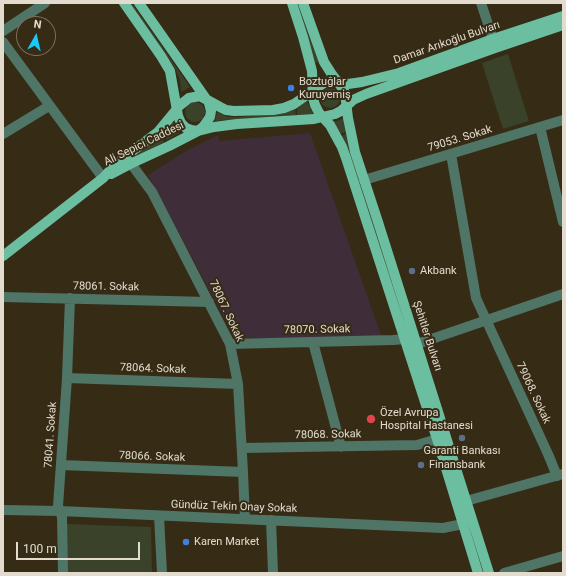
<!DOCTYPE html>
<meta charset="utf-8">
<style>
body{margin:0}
#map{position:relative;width:566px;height:576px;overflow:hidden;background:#362b15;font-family:Roboto,sans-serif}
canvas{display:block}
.frame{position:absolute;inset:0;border:4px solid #e2dbce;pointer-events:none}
.north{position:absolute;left:16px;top:16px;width:40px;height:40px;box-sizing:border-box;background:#362b15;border:1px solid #7b715f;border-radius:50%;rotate:8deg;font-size:11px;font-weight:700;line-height:16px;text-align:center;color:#e2dbce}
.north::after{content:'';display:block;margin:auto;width:14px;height:18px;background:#16cafb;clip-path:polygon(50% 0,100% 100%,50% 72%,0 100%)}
.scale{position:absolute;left:16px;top:542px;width:124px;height:18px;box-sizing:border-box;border:2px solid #e2dbce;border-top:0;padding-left:5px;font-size:12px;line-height:14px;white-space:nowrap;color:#e2dbce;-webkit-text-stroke:3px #362b15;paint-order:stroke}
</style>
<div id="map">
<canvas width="566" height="576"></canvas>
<div class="frame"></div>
<div class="north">N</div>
<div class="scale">100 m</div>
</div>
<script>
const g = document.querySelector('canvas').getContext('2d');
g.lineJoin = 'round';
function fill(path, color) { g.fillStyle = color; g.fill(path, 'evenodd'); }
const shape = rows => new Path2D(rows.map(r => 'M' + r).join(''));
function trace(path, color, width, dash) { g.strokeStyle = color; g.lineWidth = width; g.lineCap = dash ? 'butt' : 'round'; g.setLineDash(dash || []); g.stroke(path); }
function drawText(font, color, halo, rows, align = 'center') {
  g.font = font + ' Roboto,sans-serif'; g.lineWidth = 4; g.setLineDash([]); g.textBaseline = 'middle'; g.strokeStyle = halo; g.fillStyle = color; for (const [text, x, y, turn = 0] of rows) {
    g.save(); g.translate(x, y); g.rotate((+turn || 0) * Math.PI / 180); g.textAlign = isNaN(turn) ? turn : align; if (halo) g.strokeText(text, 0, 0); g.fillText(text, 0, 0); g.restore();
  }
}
fill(shape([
 [310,133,382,338,235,338,148,175,186,151,218,135,219,141]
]), '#3f2e39');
fill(shape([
 [132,3,152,32,190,87,181,92,180,80,176,70,130,4],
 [297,3,299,3,319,62,315,63],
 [508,54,529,121,503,129,482,63],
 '320 98a10 10 0 1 1 20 0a10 10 0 1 1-20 0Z',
 [307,101,313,114,297,115,297,108],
 '185 112a10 10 0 1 1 20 0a10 10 0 1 1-20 0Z',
 [295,109,296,115,215,121,217,112,228,117,239,117,283,113],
 [343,118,346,132,340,134,333,122,340,120],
 [173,121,179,133,167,140,162,134],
 [346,134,406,322,404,323,341,136],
 [159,136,164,142,139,156,139,153],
 [67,524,151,527,152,573,67,573]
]), '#3a422a');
trace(shape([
 [481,3,493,39],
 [3,31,45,3],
 [3,42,103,178],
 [540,127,563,222],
 [3,134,49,106],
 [451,154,476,298,548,454,557,476],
 [126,157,152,192,230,344,238,384,243,472,245,519],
 [364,180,563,120],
 [3,297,209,302],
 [313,342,341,447],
 [230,344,393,340,405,339],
 [417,344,563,294],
 [67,378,238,384],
 [242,448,417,445,437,439],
 [61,465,243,472],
 [466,501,563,474],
 [3,510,60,511,443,528,463,524],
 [159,516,162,573],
 [271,520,273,573],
 [63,573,62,517,58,506,67,378,70,298],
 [504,573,563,556]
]), '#4f7567', 10);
trace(shape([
 [124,3,161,56,170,71,178,116,181,123,186,128,191,130,198,131,203,127,210,117,211,111,209,103,139,3],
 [292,3,303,37,312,71,313,98,315,105,319,113,330,125,342,147,346,158,437,439,478,573],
 [303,3,324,62,331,73,343,89,345,93,348,118,355,152,378,222,489,573],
 [111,174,130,164,169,146,198,131,214,127,237,124,314,119,335,114,341,111,353,100,366,94,495,48,563,25],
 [3,256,103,178,118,162,158,132,177,109,179,106,189,98,200,96,220,107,226,110,234,111,273,110,284,108,294,104,324,83,330,81,348,84,362,82,399,73,493,39,563,16]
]), '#6cbea0', 10);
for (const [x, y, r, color] of [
 [291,88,4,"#3f7fe0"],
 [412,271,4,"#5c6f8a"],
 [371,419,5,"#e0444e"],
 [462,438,4,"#5c6f8a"],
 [421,465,4,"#5c6f8a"],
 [186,542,4,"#3f7fe0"]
]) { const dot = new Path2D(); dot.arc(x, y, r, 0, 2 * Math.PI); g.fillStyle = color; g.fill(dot); trace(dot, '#362b15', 1.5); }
drawText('11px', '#e2dbce', '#362b15', [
 ["Damar Arıkoğlu Bulvarı",447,43,-19],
 ["79053. Sokak",460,139,-17],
 ["Ali Sepici Caddesi",144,144,-26],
 ["78061. Sokak",106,287,1],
 ["78067. Sokak",226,311,65],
 ["78070. Sokak",317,330,-1],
 ["Şehitler Bulvarı",427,336,72],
 ["78064. Sokak",153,369,2],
 ["79068. Sokak",533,393,65],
 ["78041. Sokak",51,435,-86],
 ["78068. Sokak",328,435,-1],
 ["78066. Sokak",152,457,2],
 ["Gündüz Tekin Onay Sokak",234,507,2]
]);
drawText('11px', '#e2dbce', '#362b15', [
 ["Boztuğlar",299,82],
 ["Kuruyemiş",299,95],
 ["Akbank",420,271],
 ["Özel Avrupa",380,413],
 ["Hospital Hastanesi",380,426],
 ["Garanti Bankası",462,451,"center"],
 ["Finansbank",429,465],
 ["Karen Market",194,542]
], 'left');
</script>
